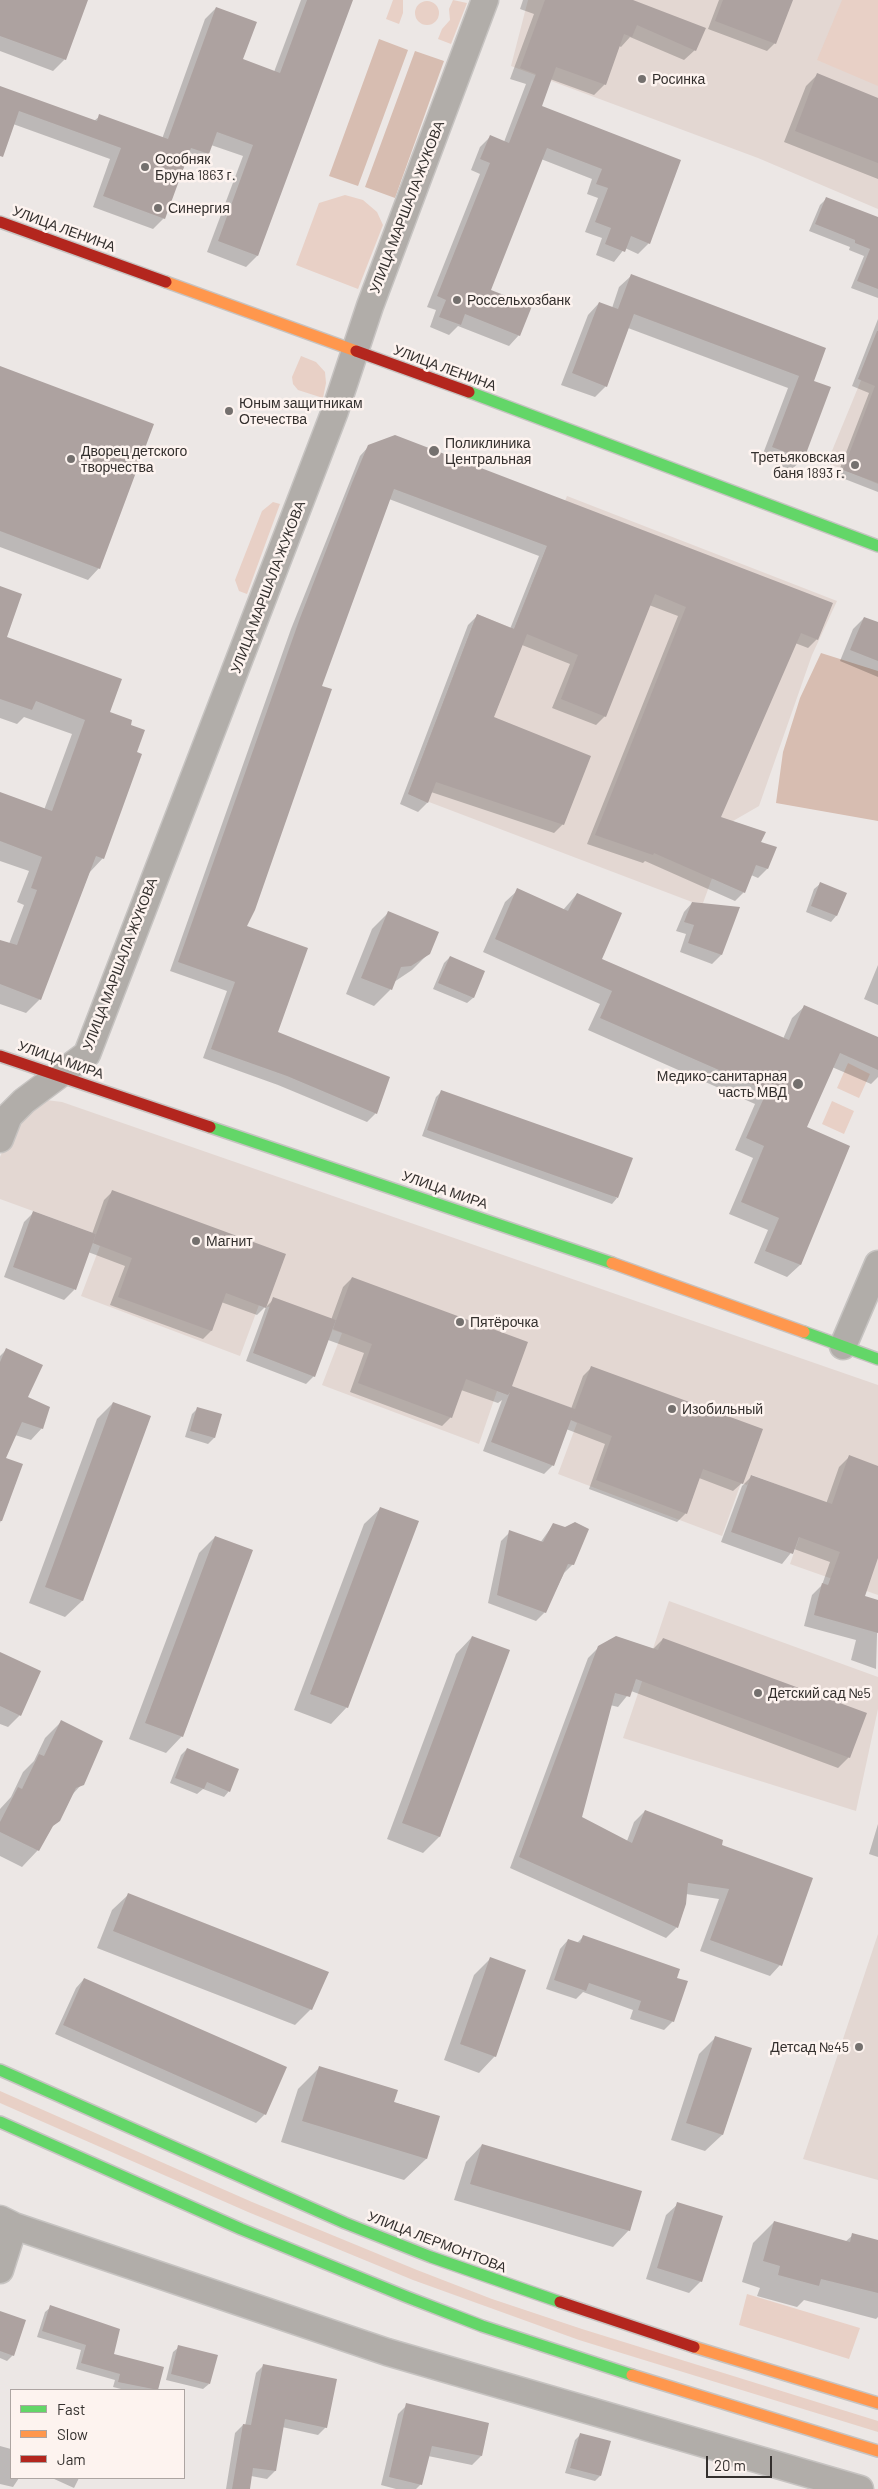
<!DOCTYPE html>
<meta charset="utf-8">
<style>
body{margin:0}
#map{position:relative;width:878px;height:2489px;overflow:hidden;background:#ece7e5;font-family:Barlow,sans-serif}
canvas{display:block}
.legend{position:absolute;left:10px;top:2389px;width:175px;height:90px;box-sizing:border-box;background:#fdf3ef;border:1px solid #ada5a2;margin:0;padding:6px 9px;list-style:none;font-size:15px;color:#34302e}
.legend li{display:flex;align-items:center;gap:10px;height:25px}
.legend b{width:25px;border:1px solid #ada5a2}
.scale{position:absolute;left:706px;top:2456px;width:66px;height:22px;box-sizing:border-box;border:2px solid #34302e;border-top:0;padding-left:6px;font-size:15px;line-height:18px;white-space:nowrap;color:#34302e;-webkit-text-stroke:4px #fdf3ef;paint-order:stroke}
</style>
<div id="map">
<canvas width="878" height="2489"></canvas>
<ul class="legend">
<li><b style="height:6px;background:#63d668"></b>Fast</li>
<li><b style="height:6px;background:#ff974d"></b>Slow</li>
<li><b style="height:6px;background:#b3261e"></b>Jam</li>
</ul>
<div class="scale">20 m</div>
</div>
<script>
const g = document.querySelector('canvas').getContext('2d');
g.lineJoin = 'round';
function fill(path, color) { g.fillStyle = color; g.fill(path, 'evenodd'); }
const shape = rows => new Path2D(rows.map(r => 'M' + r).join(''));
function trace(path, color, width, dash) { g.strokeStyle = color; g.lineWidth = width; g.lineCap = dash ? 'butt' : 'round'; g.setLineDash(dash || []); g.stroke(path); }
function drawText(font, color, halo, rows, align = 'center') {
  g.font = font + ' Barlow,sans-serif'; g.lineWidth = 5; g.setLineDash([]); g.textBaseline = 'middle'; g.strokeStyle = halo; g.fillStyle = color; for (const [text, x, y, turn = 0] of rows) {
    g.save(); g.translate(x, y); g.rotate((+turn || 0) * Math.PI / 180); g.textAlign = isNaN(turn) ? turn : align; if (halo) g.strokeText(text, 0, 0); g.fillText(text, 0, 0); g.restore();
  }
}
fill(shape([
 [528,0,878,0,878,209,758,158,511,66],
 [878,339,878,484,827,463],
 [567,496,837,601,812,655,759,806,733,821,703,903,692,902,408,794,477,614,514,629],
 [46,1100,62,1102,878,1385,878,1595,790,1564,813,1498,752,1475,747,1485,741,1483,722,1536,558,1474,577,1423,571,1420,574,1409,512,1386,508,1395,497,1391,479,1444,322,1385,342,1333,333,1330,336,1320,259,1305,240,1356,81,1296,100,1246,93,1243,96,1234,0,1199,0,1157,13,1125],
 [669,1601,878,1677,878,1709,856,1811,623,1738],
 [878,1934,878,2180,803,2159]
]), '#e3d7d2');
fill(shape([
 [393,0,403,0,403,13,399,24,386,19],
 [453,0,467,3,451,44,438,39,442,29,450,20,449,9],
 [842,0,878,0,878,86,817,60],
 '415 13a12 12 0 1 1 24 0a12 12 0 1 1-24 0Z',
 [345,195,363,200,377,212,383,225,358,289,296,265,319,203],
 [301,356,316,362,325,372,326,383,323,398,298,390,293,384,292,377],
 [273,502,280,504,247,594,239,591,235,580,262,511],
 [848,1063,870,1074,859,1098,837,1088],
 [832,1101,854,1111,844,1134,822,1124],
 [0,2091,252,2202,417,2270,492,2299,582,2329,878,2421,878,2432,579,2340,413,2280,248,2212,0,2103],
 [747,2294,860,2328,849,2359,739,2325]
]), '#e8d0c6');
fill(shape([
 [379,39,408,50,358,186,329,176],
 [415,51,444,61,395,198,365,187],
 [821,653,878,671,878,821,776,803,783,752,800,698]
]), '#d7bdb1');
fill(shape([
 [0,0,77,0,65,59,53,71,0,51],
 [301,0,352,0,257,256,246,267,207,252,243,156,211,145,208,154,197,165,185,160,164,218,153,229,93,207,110,159,13,124,0,153,0,88,94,121,100,116,162,139,205,19,216,8,242,60,274,72],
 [523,0,630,0,695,50,684,60,630,37,621,47,619,46,605,84,594,95,550,79,540,107,680,161,649,243,638,254,625,248,614,262,596,255,602,238,585,232,598,198,587,194,592,179,541,159,489,290,519,335,509,346,458,326,449,335,430,327,436,310,427,307,480,174,471,170,480,147,490,137,504,142,526,84,510,79,534,14,520,9],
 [719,0,791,0,775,43,767,51,708,29],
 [817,75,878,99,878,179,784,142,806,86],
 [827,198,878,218,878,298,851,288,864,256,849,250,850,247,809,231,820,205],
 [631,276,812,381,829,388,803,459,791,470,761,459,788,388,628,328,606,386,595,397,561,385,588,315,599,303,612,308,619,287],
 [878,319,878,492,837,476,869,393,852,386],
 [0,368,99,568,88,580,0,547],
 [369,446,817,639,808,648,795,643,719,818,760,843,767,869,758,878,751,875,744,892,735,901,645,861,643,863,587,844,678,616,649,605,605,716,596,725,552,708,570,664,522,645,493,718,563,824,554,833,431,792,427,803,418,812,400,804,468,625,477,616,510,629,539,556,389,499,320,686,245,927,277,1032,376,1113,367,1122,278,1085,203,1058,227,991,170,971,291,629,360,456],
 [0,587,5,638,108,713,103,858,89,873,40,999,26,1013,0,1004,0,942,9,944,24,905,17,902,29,871,0,861,0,794,44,810,72,734,24,717,17,724,0,718],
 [864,618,878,624,878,677,840,661,853,629],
 [820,884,845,894,836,916,831,922,806,912,814,889],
 [518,890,563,910,577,894,600,959,783,1039,792,1018,805,1006,878,1038,878,1077,871,1084,832,1067,805,1128,849,1147,800,1265,787,1277,754,1263,768,1230,729,1214,753,1158,735,1150,755,1104,588,1030,600,1004,483,952,505,902],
 [692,903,739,908,721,955,712,964,680,952,686,934,676,931,684,912],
 [388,913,429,953,412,970,394,982,390,990,374,1006,346,994,372,929],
 [450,957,484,972,473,998,467,1003,433,989,444,963],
 [878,965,878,1005,864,999],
 [442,1091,617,1198,612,1204,422,1136,436,1097],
 [113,1191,265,1307,257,1315,221,1302,211,1331,203,1339,110,1305,125,1266,88,1252,74,1290,64,1300,4,1277,24,1222,34,1212,92,1234,104,1200],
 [352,1278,510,1387,571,1409,583,1376,591,1368,742,1483,733,1491,699,1478,686,1513,677,1522,589,1489,605,1444,566,1429,553,1465,544,1474,483,1451,502,1400,498,1403,461,1390,451,1417,442,1426,350,1392,364,1353,328,1340,314,1376,306,1384,246,1361,266,1307,274,1299,331,1320,343,1287],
 [6,1350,26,1398,42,1428,31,1440,15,1435,5,1459,22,1465,0,1523,0,1356],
 [113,1403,149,1416,82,1601,65,1617,29,1603,97,1419],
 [198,1408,221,1415,214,1438,208,1444,185,1437,192,1414],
 [849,1457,878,1467,878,1554,863,1597,878,1601,876,1669,851,1660,856,1640,804,1626,812,1595,822,1585,830,1562,794,1549,782,1564,721,1542,742,1486,752,1476,826,1504,839,1467],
 [381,1508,347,1707,331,1724,294,1710,364,1524],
 [553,1525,573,1564,564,1573,545,1612,536,1621,488,1603,501,1541,510,1532,540,1543],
 [215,1537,182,1736,166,1753,129,1739,199,1553],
 [472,1637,439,1837,423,1853,387,1839,456,1654],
 [663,1639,849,1757,838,1768,631,1691,618,1707,610,1705,580,1818,627,1841,634,1822,645,1811,720,1845,780,1965,770,1976,700,1951,719,1899,686,1894,677,1927,666,1938,510,1868,588,1658,599,1647,652,1650],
 [0,1653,20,1715,8,1727,0,1724],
 [61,1722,82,1784,71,1796,38,1850,22,1867,0,1856,0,1809,11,1797,23,1772,34,1761,45,1738],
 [187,1749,229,1791,224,1797,203,1789,197,1794,170,1783,181,1755],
 [878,1824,878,1857,869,1854],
 [129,1894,311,2009,295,2025,97,1948,112,1910],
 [583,1937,676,1978,673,2021,664,2030,630,2019,633,2010,583,1992,576,1999,546,1989,560,1949,568,1940,577,1943],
 [490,1959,495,2056,479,2073,444,2060,474,1975],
 [84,1979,265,2114,256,2123,55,2034,76,1988],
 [715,2038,750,2049,722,2135,705,2151,671,2140,699,2054],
 [319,2068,393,2102,438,2116,426,2159,404,2180,281,2142,298,2089],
 [482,2145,629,2230,613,2247,454,2200,466,2162],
 [678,2204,701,2281,689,2293,646,2279,666,2215],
 [774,2222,845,2242,853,2235,878,2242,878,2317,876,2319,804,2300,797,2307,757,2296,760,2288,742,2282,753,2243],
 [51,2307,112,2355,162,2368,156,2390,125,2390,113,2387,115,2380,76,2369,81,2350,37,2337,45,2312],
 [0,2314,13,2355,7,2361,0,2358],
 [179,2347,209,2384,203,2389,166,2380,173,2352],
 [264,2365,326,2427,318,2435,282,2427,275,2471,267,2479,251,2476,249,2489,226,2489,235,2433,243,2425,245,2426,256,2373],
 [407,2405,488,2424,481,2456,472,2465,428,2456,421,2484,416,2489,396,2489,381,2485,398,2414],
 [581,2434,600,2476,595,2481,565,2473,575,2440],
 [0,2446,11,2449,11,2478,19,2478,13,2487,0,2484],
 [52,2478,79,2478,74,2488]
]), '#0003');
fill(shape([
 [0,0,88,0,66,60,0,36],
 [307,0,353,0,258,256,218,241,253,145,217,132,209,154,191,148,165,219,103,196,121,148,19,111,3,157,0,156,0,86,97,121,99,114,168,139,216,7,257,22,243,59,280,73],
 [545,0,633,0,706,28,696,51,637,25,632,37,624,34,606,85,556,67,542,106,681,160,650,244,631,236,625,252,605,244,611,228,595,222,608,188,596,184,602,169,547,148,491,290,532,306,520,336,465,314,461,325,439,317,446,300,437,296,490,163,480,159,490,135,509,143,536,74,520,68],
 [723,0,793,0,776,44,715,21],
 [817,73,878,98,878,163,795,131],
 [826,197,878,217,878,289,857,281,870,249,855,243,855,240,815,224],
 [631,274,826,348,814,381,831,387,804,459,772,447,799,376,634,314,607,387,572,373,599,302,618,309],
 [877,331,878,331,878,483,843,470,875,386,858,379],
 [0,366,154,424,100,569,0,531],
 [395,435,833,603,818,640,801,633,721,817,766,832,761,842,777,847,768,869,756,865,745,893,654,853,653,855,595,835,686,607,655,594,606,717,561,699,578,655,527,634,494,717,591,756,564,825,436,782,428,803,408,794,477,614,514,629,547,546,394,489,322,686,332,689,255,910,247,926,308,948,278,1032,390,1077,377,1114,287,1076,211,1049,235,982,178,962,300,618,352,483,368,445],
 [0,586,22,594,7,637,122,679,110,712,132,720,131,725,145,730,137,752,142,754,104,859,96,856,41,1000,0,984,0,940,17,945,37,890,31,888,42,857,0,841,0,792,52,811,85,720,36,701,32,710,0,699],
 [864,617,878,622,878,661,850,650],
 [820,882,847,893,837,916,811,906],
 [517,888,568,911,577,893,622,913,602,959,789,1040,804,1005,878,1037,878,1070,840,1053,807,1127,850,1146,801,1265,765,1251,779,1218,741,1202,764,1146,746,1138,767,1091,600,1018,612,991,495,939],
 [692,902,740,907,722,955,688,943,694,925,684,922],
 [388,911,439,932,430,954,411,966,401,967,392,990,361,978],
 [450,956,485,971,474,998,438,983],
 [441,1090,633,1158,618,1198,427,1130],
 [112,1190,286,1254,266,1308,226,1293,212,1331,118,1297,132,1258,93,1243],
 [33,1211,96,1234,76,1290,13,1267],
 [352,1277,528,1342,512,1386,575,1409,554,1466,491,1442,510,1392,508,1395,466,1379,452,1418,358,1383,372,1344,333,1329],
 [273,1297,336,1320,315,1377,253,1353],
 [6,1348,43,1365,28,1397,50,1407,43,1429,22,1422,6,1458,23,1464,2,1521,0,1521,0,1362],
 [591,1366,763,1429,743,1484,703,1469,687,1514,596,1480,612,1436,571,1420],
 [113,1402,151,1416,83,1601,45,1587],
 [197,1407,222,1414,215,1438,190,1431],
 [849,1455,878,1466,878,1558,865,1596,878,1600,878,1633,814,1615,822,1583,828,1585,840,1552,799,1537,793,1554,731,1532,751,1475,832,1504],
 [380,1507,419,1521,348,1708,310,1694],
 [575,1522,589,1529,574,1565,568,1564,546,1613,497,1595,509,1530,543,1542,553,1523,565,1527],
 [215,1536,253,1550,183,1737,145,1723],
 [472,1636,510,1650,440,1837,402,1823],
 [616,1636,658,1650,663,1638,867,1713,850,1758,636,1679,630,1697,615,1693,582,1817,632,1843,645,1810,723,1840,722,1845,813,1878,782,1966,710,1940,729,1889,688,1883,686,1904,678,1928,519,1857,598,1646],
 [0,1652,41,1671,21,1716,0,1706],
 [61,1720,103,1741,84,1785,76,1788,60,1821,53,1826,39,1851,0,1832,0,1822,18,1787,22,1789,39,1754,44,1756],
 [187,1748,239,1769,230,1792,207,1782,204,1789,175,1778],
 [128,1893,329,1972,312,2010,113,1931],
 [583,1935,680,1969,677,1978,688,1981,674,2022,638,2010,641,2001,589,1983,586,1991,554,1980,568,1939,580,1943],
 [490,1957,526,1970,496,2057,460,2044],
 [84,1978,287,2067,266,2115,63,2025],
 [715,2036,752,2048,723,2135,686,2123],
 [319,2066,398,2090,394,2102,440,2116,427,2159,302,2121],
 [482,2144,642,2191,630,2231,470,2184],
 [677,2202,723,2216,702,2282,657,2268],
 [774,2221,850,2242,852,2233,878,2240,878,2293,821,2279,819,2286,778,2275,780,2266,763,2261],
 [50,2305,120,2329,114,2354,164,2367,158,2390,118,2382,120,2374,81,2363,86,2345,42,2331],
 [0,2311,26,2320,14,2356,0,2351],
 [178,2345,218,2355,210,2384,171,2374],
 [263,2364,337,2379,327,2428,285,2419,276,2471,253,2468,250,2489,232,2489,243,2424,251,2425],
 [406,2403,489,2423,482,2456,432,2446,422,2485,389,2477],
 [580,2433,611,2441,601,2476,570,2468]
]), '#ada2a0');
const street = shape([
 [0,1139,9,1116,24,1101,87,1054,302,497,335,411,370,306,485,0],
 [843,1346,878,1264],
 [0,2219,14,2226,387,2352,860,2489],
 [0,2270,14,2226]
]);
const fast = shape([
 [469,392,878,546],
 [210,1127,612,1263],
 [804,1332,878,1359],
 [0,2070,345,2223,431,2257,560,2302],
 [0,2122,241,2229,407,2297,482,2326,632,2375]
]);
const slow = shape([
 [166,282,356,351],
 [612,1263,804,1332],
 [694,2347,878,2403],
 [632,2375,878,2451]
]);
const jam = shape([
 [0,222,166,282],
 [356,351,469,392],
 [0,1056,210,1127],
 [560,2302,694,2347]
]);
trace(street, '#c6c3c1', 29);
trace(fast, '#c6c3c1', 14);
trace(slow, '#c6c3c1', 14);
trace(jam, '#c6c3c1', 14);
trace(street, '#b1ada9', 26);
trace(fast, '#63d668', 11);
trace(slow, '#ff974d', 11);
trace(jam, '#b3261e', 11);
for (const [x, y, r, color] of [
 [642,79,5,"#74706e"],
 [145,167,5,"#74706e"],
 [158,208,5,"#74706e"],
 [457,300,5,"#74706e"],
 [229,411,5,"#74706e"],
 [434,451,6,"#74706e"],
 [71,459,5,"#74706e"],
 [855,465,5,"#74706e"],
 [798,1084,6,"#74706e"],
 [196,1241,5,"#74706e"],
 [460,1322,5,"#74706e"],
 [672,1409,5,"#74706e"],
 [758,1693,5,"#74706e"],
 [859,2047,5,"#74706e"]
]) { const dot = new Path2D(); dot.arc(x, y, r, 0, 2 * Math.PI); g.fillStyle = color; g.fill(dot); trace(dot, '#fdf3ef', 2); }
drawText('14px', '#34302e', '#fdf3ef', [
 ["Росинка",652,79],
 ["Особняк",155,159],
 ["Бруна 1863 г.",155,175],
 ["Синергия",168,208],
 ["Россельхозбанк",467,300],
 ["Юным защитникам",239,403],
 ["Отечества",239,419],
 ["Поликлиника",445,443],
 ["Центральная",445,459],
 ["Дворец детского",81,451],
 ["творчества",81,467],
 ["Третьяковская",845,457,"right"],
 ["баня 1893 г.",845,473,"right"],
 ["Медико-санитарная",787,1076,"right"],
 ["часть МВД",787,1092,"right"],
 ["Магнит",206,1241],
 ["Пятёрочка",470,1322],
 ["Изобильный",682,1409],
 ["Детский сад №5",768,1693],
 ["Детсад №45",849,2047,"right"]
], 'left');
drawText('14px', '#34302e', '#fdf3ef', [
 ["УЛИЦА МАРШАЛА ЖУКОВА",407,207,-69],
 ["УЛИЦА ЛЕНИНА",64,229,20],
 ["УЛИЦА ЛЕНИНА",445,368,20],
 ["УЛИЦА МАРШАЛА ЖУКОВА",268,587,-69],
 ["УЛИЦА МАРШАЛА ЖУКОВА",120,964,-69],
 ["УЛИЦА МИРА",61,1060,19],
 ["УЛИЦА МИРА",445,1190,19],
 ["УЛИЦА ЛЕРМОНТОВА",437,2242,21]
]);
</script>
